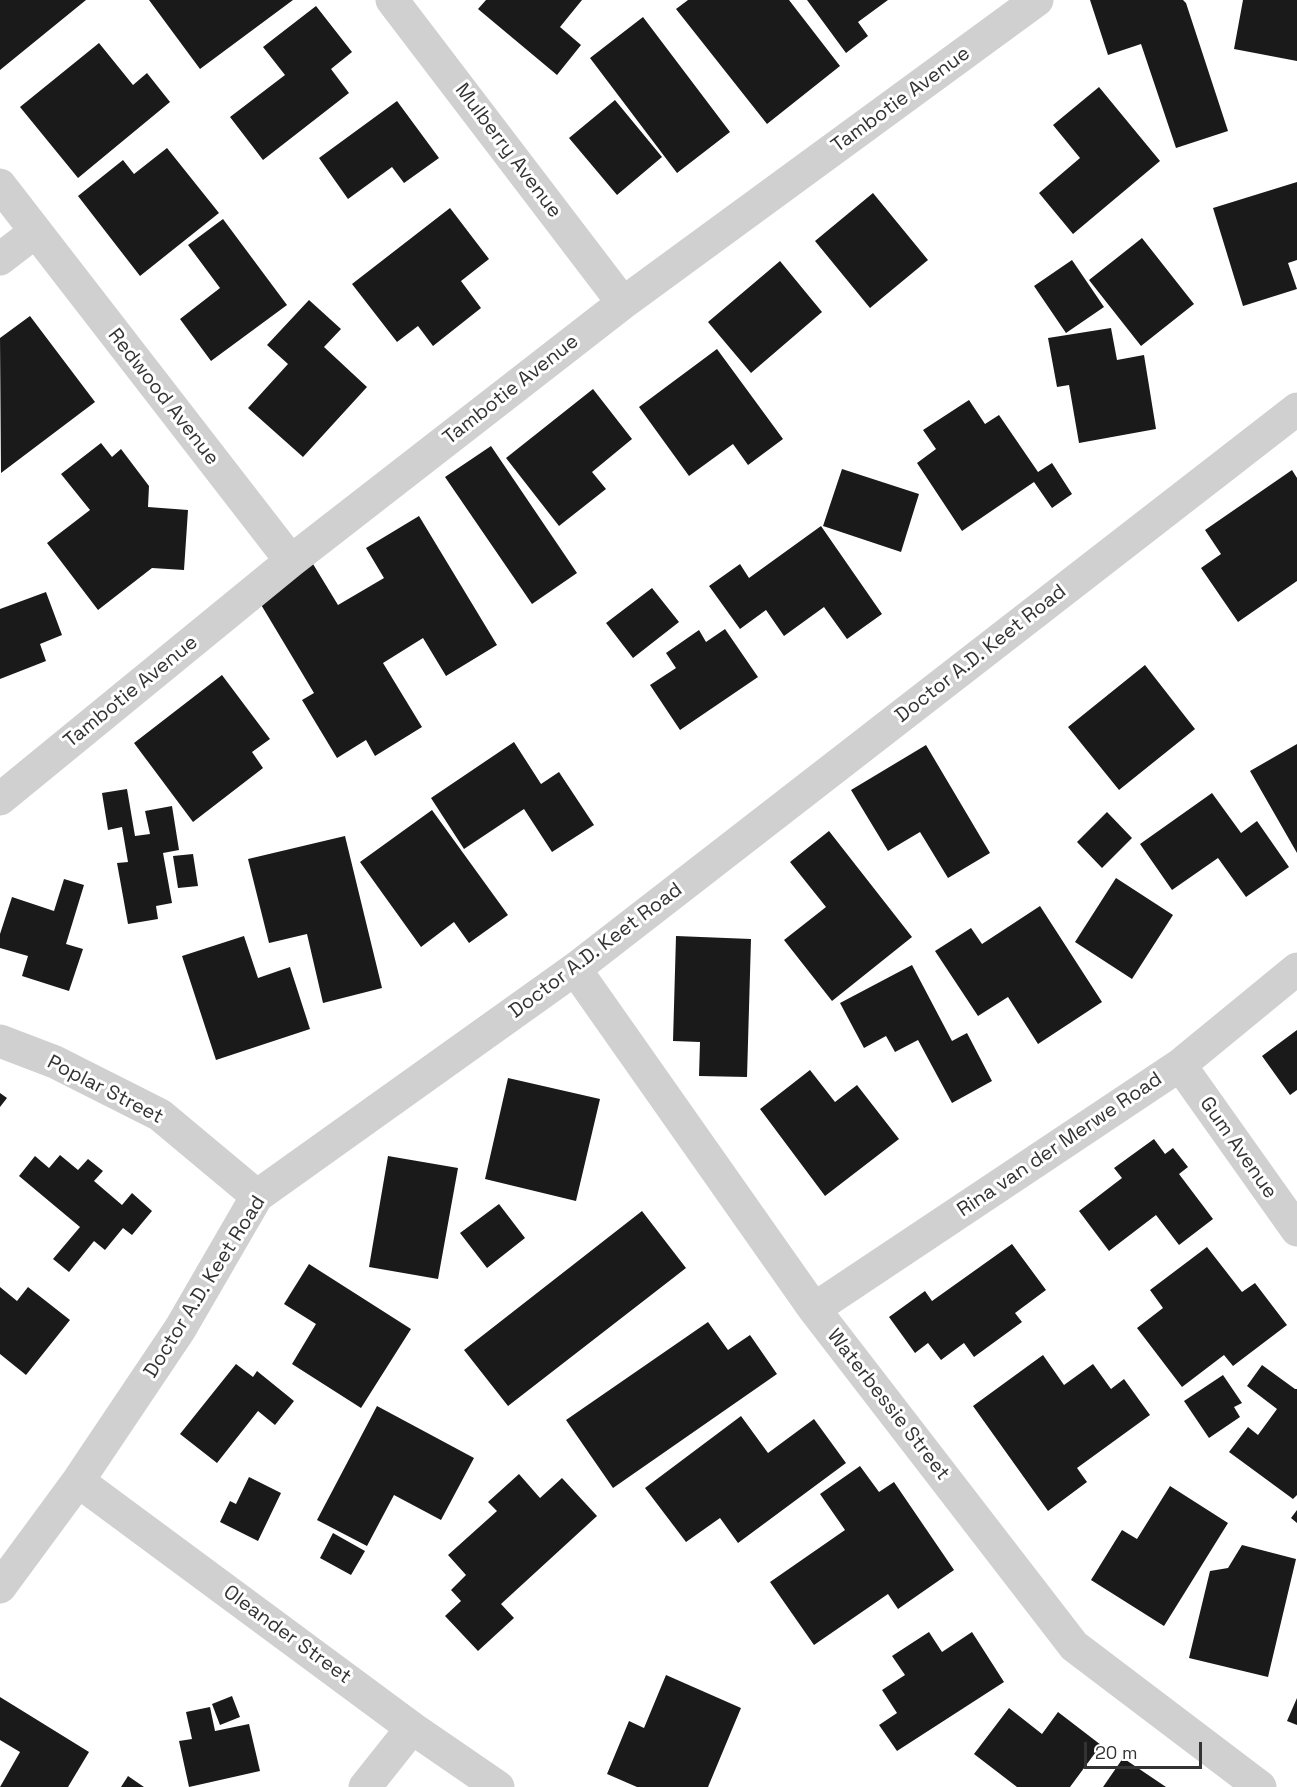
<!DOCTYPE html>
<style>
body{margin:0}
#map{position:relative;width:1297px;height:1787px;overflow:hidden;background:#fff;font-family:"Space Grotesk",sans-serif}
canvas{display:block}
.scale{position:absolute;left:1084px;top:1742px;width:118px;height:27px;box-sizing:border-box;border:3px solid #333;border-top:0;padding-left:8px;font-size:18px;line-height:21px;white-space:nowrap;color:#333;-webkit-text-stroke:4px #fff;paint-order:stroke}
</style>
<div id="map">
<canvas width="1297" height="1787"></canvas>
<div class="scale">20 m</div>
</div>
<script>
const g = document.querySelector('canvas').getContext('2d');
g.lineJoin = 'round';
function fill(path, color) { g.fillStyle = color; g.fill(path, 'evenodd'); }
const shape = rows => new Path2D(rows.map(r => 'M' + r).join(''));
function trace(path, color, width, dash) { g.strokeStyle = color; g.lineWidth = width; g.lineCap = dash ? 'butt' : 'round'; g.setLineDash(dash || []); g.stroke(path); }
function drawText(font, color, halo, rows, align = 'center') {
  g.font = font + ' "Space Grotesk",sans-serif'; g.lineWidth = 6; g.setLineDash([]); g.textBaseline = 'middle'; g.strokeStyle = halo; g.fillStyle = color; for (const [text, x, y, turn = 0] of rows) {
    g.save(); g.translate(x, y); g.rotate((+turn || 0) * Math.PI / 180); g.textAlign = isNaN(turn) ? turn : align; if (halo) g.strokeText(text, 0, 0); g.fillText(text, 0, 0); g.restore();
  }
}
fill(shape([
 [0,0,86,0,0,70],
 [149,0,293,0,200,69],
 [486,0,582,0,560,27,581,45,557,75,478,9],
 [688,0,789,0,840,66,767,124,676,9],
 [807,0,888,0,858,22,868,36,846,53],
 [1090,0,1183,0,1186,3,1228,131,1176,148,1141,44,1108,55],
 [1243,0,1297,0,1297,61,1234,49],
 [316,6,352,52,331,69,349,93,263,160,230,117,285,75,263,47],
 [643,17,730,132,677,173,590,58],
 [99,43,133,85,147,73,170,102,78,178,20,107],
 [1099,87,1160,161,1073,234,1039,193,1080,158,1053,125],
 [615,100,662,157,617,195,569,138],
 [397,101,439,158,404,183,392,167,348,199,319,158],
 [167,148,219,213,140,276,78,196,123,160,134,174],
 [1297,182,1297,260,1288,263,1297,289,1243,306,1213,208],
 [873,193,928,260,870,308,815,241],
 [450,208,489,259,461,281,481,308,433,346,418,326,397,342,352,284],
 [223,219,287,305,211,361,180,319,220,288,188,245],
 [1142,238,1194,304,1141,346,1089,280],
 [1072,260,1104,307,1066,333,1034,286],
 [780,261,822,312,751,373,708,322],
 [309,300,341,329,324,347,367,387,303,457,248,408,288,364,267,345],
 [30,316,95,402,1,473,0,338],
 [1111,328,1117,360,1144,355,1156,429,1079,443,1069,385,1057,387,1048,338],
 [717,349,783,439,748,465,733,444,689,476,639,407],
 [593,389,632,439,592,472,606,489,559,526,506,458],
 [969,400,985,424,999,415,1038,472,1052,463,1072,494,1052,508,1034,482,962,531,917,463,936,449,923,430],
 [101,443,112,457,121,449,149,486,148,507,188,510,184,570,152,568,98,610,47,543,90,510,61,474],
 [491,446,577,573,532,604,445,477],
 [842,469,919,494,901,552,823,526],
 [1292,470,1297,478,1297,581,1238,622,1201,568,1221,554,1205,530],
 [419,516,497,645,446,676,423,638,383,663,422,727,375,756,366,740,337,758,302,700,314,693,257,598,313,564,338,605,384,578,366,548],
 [821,526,882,614,847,639,824,607,784,636,766,610,740,629,709,586,740,564,749,578],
 [652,588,679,622,633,658,606,623],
 [46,592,62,635,40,644,46,661,0,679,0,609],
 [725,629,758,677,680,730,650,685,676,668,666,653,699,630,706,642],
 [1145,665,1195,729,1119,790,1068,727],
 [222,675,270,739,252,752,263,768,193,822,134,743],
 [514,742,541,784,559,772,594,825,552,852,524,809,464,849,431,798],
 [1297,744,1297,853,1250,771],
 [926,745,990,853,948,878,920,832,888,851,851,790],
 [127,789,135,836,150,834,145,811,172,806,179,850,163,853,172,903,156,906,158,919,128,924,117,863,128,862,122,827,108,830,102,793],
 [1212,793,1241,833,1257,821,1289,867,1246,897,1218,858,1172,890,1140,844],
 [432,810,508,915,469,943,454,922,421,947,360,862],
 [1107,812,1132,838,1102,868,1077,842],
 [829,831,912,937,832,1001,784,940,826,907,790,862],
 [345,836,382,988,323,1003,307,934,269,943,248,859],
 [193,854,198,886,178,888,173,856],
 [1116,878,1173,915,1132,979,1075,942],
 [64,879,84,885,66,944,83,949,69,991,22,976,28,956,0,948,0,934,12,897,54,911],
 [1040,906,1102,1002,1038,1044,1008,997,978,1016,935,951,971,928,982,944],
 [244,936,258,978,290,967,310,1029,216,1060,182,956],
 [676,936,751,939,747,1077,699,1076,700,1042,673,1041],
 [912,965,952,1041,967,1033,992,1081,952,1103,918,1040,895,1052,886,1036,864,1048,840,1003],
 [1297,1030,1297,1090,1290,1095,1262,1056],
 [810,1070,835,1102,857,1085,899,1139,825,1196,760,1109],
 [508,1078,600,1099,576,1201,485,1179],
 [0,1093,7,1098,0,1107],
 [1154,1139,1165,1154,1173,1148,1188,1167,1179,1174,1213,1219,1179,1245,1156,1215,1109,1251,1079,1211,1122,1178,1114,1168],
 [60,1155,78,1170,88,1159,103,1171,94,1181,122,1205,132,1193,152,1211,132,1235,123,1228,105,1250,94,1241,69,1272,53,1259,80,1227,19,1176,35,1156,49,1168],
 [388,1156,458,1168,438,1279,369,1267],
 [499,1204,525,1238,487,1268,460,1233],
 [642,1211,686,1268,508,1406,464,1350],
 [1012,1244,1046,1290,1015,1313,1022,1322,974,1357,964,1343,941,1360,928,1343,915,1353,889,1317,925,1291,932,1301],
 [1207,1247,1242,1292,1255,1283,1287,1325,1233,1366,1224,1355,1182,1387,1137,1328,1163,1308,1150,1290],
 [309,1264,411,1329,361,1408,292,1364,316,1324,284,1304],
 [0,1287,17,1301,28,1287,70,1320,26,1375,0,1354],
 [708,1322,728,1350,750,1335,777,1374,613,1488,566,1420],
 [1043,1355,1064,1385,1093,1364,1111,1389,1124,1379,1150,1415,1077,1468,1087,1482,1048,1511,973,1406],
 [236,1364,253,1377,257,1371,294,1401,275,1425,258,1411,217,1463,180,1434],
 [1262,1365,1295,1389,1297,1389,1297,1495,1293,1499,1229,1452,1248,1427,1258,1435,1277,1409,1247,1386],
 [1223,1375,1242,1403,1234,1407,1240,1417,1209,1438,1184,1401],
 [377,1406,474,1458,441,1520,394,1495,367,1546,317,1520],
 [741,1416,768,1453,814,1419,846,1463,738,1543,720,1518,686,1542,645,1488],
 [860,1466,879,1492,894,1482,954,1570,898,1609,888,1594,814,1645,770,1582,845,1530,820,1494],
 [519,1474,540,1498,562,1478,597,1516,501,1604,514,1618,478,1651,445,1616,461,1601,451,1590,466,1575,448,1555,497,1511,488,1502],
 [249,1477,281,1493,258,1541,220,1522,230,1501,236,1504],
 [1170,1486,1228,1523,1164,1626,1091,1580,1122,1530,1137,1539],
 [1297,1510,1297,1523,1291,1518],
 [333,1533,365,1551,351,1575,320,1558],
 [1242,1545,1296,1559,1268,1677,1189,1658,1210,1571,1228,1568],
 [929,1632,942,1652,972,1632,1004,1682,897,1751,879,1725,897,1713,882,1690,905,1675,892,1656],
 [666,1675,741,1708,708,1787,637,1787,607,1774,629,1721,644,1728],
 [232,1696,240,1717,220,1725,212,1704],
 [0,1697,89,1752,68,1787,0,1787,20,1752,0,1740],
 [1297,1698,1297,1725,1287,1721],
 [210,1707,215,1731,249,1724,260,1771,189,1787,179,1741,192,1739,186,1712],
 [1009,1708,1042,1734,1058,1712,1101,1745,1070,1787,1017,1787,974,1754],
 [1123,1758,1166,1787,1103,1787],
 [128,1776,144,1787,121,1787]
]), '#1a1a1a');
trace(shape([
 [392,0,623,303],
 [0,185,291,561],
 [0,259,35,232],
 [0,799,291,561,623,303,1037,0],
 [575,969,814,1309,1074,1646,1260,1787],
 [0,1041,55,1062,160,1115,257,1196],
 [1180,1065,1297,1230],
 [814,1309,1180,1065,1297,969],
 [78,1481,412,1728,498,1787],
 [0,1587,78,1481,180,1329,257,1196,575,969,1297,409],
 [365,1787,412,1728]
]), '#d0d0d0', 33);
drawText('20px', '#333', '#fff', [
 ["Tambotie Avenue",901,100,-36],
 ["Mulberry Avenue",508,151,53],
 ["Tambotie Avenue",511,390,-38],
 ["Redwood Avenue",163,397,52],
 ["Doctor A.D. Keet Road",981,654,-38],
 ["Tambotie Avenue",131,692,-39],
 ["Doctor A.D. Keet Road",596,951,-37],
 ["Poplar Street",105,1090,27],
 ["Rina van der Merwe Road",1060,1145,-34],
 ["Gum Avenue",1238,1148,55],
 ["Doctor A.D. Keet Road",205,1287,-58],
 ["Waterbessie Street",888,1405,52],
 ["Oleander Street",287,1635,36]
]);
</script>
